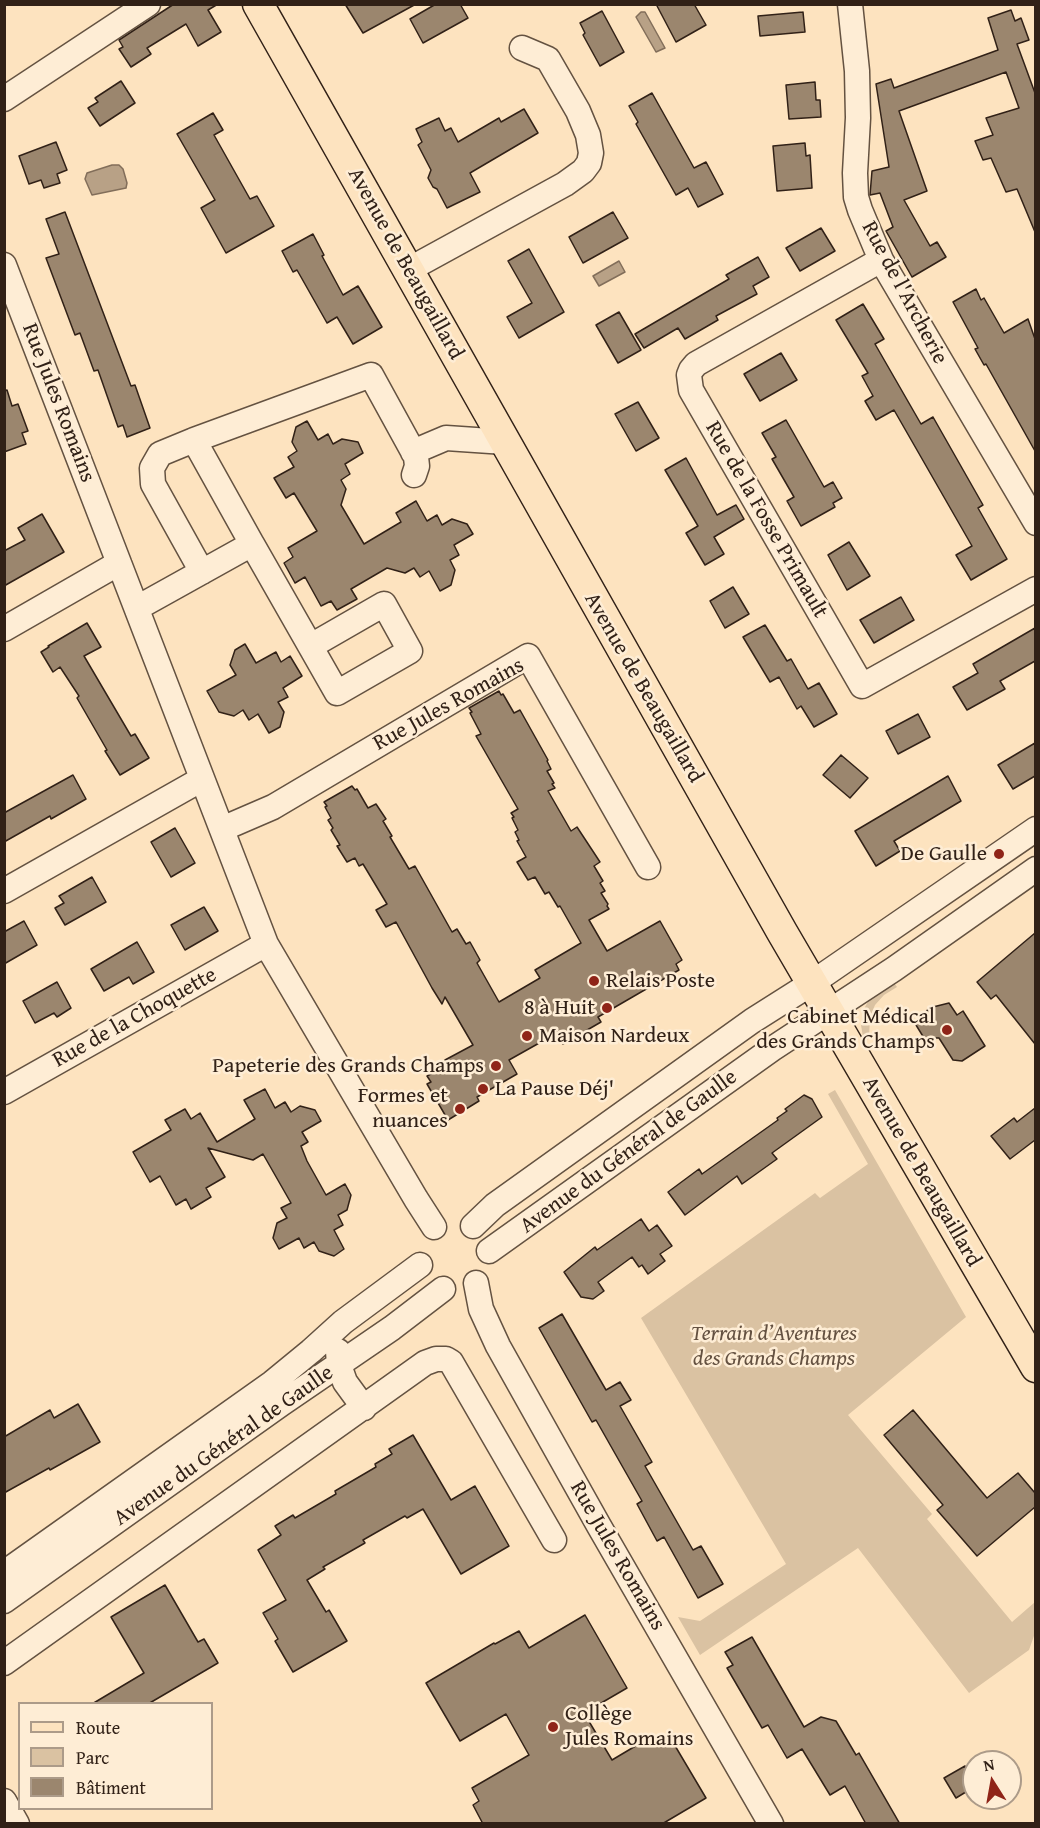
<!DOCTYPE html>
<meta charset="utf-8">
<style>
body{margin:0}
#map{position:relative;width:1040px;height:1828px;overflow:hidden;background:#fde3bf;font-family:"Gentium Book Plus",serif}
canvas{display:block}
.frame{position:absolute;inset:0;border:6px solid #312117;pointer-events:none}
.legend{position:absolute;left:18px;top:1702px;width:195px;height:108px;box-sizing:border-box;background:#feedd5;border:2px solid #ac9b89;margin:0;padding:8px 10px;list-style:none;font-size:18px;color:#312117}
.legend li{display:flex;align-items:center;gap:12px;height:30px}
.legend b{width:30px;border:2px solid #ac9b89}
.north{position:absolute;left:962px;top:1750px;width:60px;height:60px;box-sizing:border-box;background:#feedd5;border:2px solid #ac9b89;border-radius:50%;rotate:349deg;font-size:16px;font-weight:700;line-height:24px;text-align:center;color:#312117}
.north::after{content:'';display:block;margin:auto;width:21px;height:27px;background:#8f2418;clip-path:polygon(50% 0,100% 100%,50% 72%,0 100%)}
</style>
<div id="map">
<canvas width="1040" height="1828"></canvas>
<div class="frame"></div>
<ul class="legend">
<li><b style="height:8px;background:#fde3bf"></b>Route</li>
<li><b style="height:16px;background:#dac2a2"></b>Parc</li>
<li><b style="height:16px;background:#9b866e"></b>Bâtiment</li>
</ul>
<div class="north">N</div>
</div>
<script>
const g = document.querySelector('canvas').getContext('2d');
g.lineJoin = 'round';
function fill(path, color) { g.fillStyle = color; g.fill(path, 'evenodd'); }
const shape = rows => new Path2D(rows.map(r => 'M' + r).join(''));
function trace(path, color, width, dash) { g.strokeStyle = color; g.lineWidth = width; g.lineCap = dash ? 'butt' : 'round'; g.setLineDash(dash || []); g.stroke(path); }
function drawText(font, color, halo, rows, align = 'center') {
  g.font = font + ' "Gentium Book Plus",serif'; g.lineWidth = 5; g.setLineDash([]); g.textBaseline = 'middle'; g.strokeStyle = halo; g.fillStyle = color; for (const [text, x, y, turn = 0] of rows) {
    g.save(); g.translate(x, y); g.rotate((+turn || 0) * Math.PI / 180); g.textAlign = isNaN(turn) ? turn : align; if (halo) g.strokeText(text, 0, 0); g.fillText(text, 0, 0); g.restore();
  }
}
fill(shape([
 [892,980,897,987,884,995,875,1005,870,1017,869,1038,864,1043,861,1025,865,1007,870,998],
 [835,1090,966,1317,848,1415,932,1514,927,1519,1012,1622,1035,1602,1035,1633,1029,1650,969,1693,858,1548,700,1655,678,1617,700,1621,786,1564,641,1318,815,1193,820,1198,868,1164,828,1094]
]), '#dac2a2');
const water = shape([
 [641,12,645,12,665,48,656,52,636,17,641,12],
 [112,165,119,165,123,169,127,183,126,188,92,195,85,179,87,173,112,165],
 [619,261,625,272,599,286,593,276,619,261]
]);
fill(water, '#b8a186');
trace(water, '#826e5a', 1.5);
const building = shape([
 [174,4,218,4,208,10,221,32,198,46,186,24,147,48,151,54,131,67,119,49,123,47,119,40,174,4],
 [345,4,416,4,363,33,345,4],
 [436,4,460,4,468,18,423,43,410,19,436,4],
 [656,4,694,4,706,25,676,42,656,4],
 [1011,10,1015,21,1021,18,1029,40,1017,44,1035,93,1035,232,1017,189,1006,192,991,158,983,160,975,141,993,135,986,118,1019,108,1006,72,899,111,927,191,904,200,930,246,937,242,946,257,912,277,886,231,893,227,880,193,870,195,872,171,889,167,876,84,891,79,894,88,998,50,988,18,1011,10],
 [602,11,624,52,600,66,583,35,585,33,580,23,602,11],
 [803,12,805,32,760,36,758,16,803,12],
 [121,81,135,103,100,126,88,108,98,102,95,98,121,81],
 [815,82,816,100,820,100,821,117,789,119,786,85,815,82],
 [652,93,694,168,706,162,723,194,698,207,688,188,676,195,636,124,638,122,629,106,652,93],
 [524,109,538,133,470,173,480,192,447,208,437,189,433,187,428,178,431,170,418,145,422,142,416,129,439,118,445,131,451,128,458,142,499,118,501,122,524,109],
 [213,113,223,130,214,135,250,199,257,196,274,226,226,253,201,208,215,200,177,134,213,113],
 [56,142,67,170,57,174,60,183,44,188,41,180,29,184,19,156,56,142],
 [805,143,806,156,810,155,812,188,777,191,773,146,805,143],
 [65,212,131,386,135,385,150,428,127,437,123,425,118,427,98,370,94,371,80,333,75,335,46,258,59,254,46,219,65,212],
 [613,212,628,238,583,263,569,237,613,212],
 [821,228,835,251,800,271,786,248,821,228],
 [313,234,324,255,322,256,343,295,358,286,382,327,353,344,337,317,327,323,297,270,293,272,282,251,313,234],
 [529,249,564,312,519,338,507,317,532,303,508,261,529,249],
 [758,257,769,277,753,286,757,294,716,316,718,320,685,339,678,328,644,348,635,334,729,279,726,275,758,257],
 [976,289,981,300,984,298,1004,333,1028,319,1035,339,1035,451,986,364,984,365,975,349,978,348,953,302,976,289],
 [863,304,884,339,875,344,921,424,933,417,983,505,978,508,1007,559,971,580,956,555,972,546,894,410,876,420,865,401,873,396,862,376,868,373,836,320,863,304],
 [619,312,641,350,618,363,596,325,619,312],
 [781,353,797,380,760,401,744,374,781,353],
 [7,390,12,406,18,404,28,431,22,433,26,444,4,452,4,391,7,390],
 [638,402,659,438,636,451,615,414,638,402],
 [786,420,824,487,833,482,842,498,833,503,835,507,801,526,787,501,794,497,772,459,776,457,762,433,786,420],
 [307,421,318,440,328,434,333,444,342,439,358,442,363,453,345,464,350,474,341,480,346,489,341,505,364,544,401,522,396,513,416,501,427,521,437,515,442,525,452,519,467,524,473,534,454,545,459,555,450,560,455,570,451,585,440,591,429,571,420,577,414,568,405,573,387,568,351,589,357,599,337,610,331,601,321,606,305,577,295,583,284,563,293,557,288,548,317,531,294,493,286,498,274,478,294,467,288,457,297,451,292,442,296,427,307,421],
 [686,458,717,515,736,505,744,519,714,537,724,554,705,565,686,533,698,526,665,470,686,458],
 [42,514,64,552,4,586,4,551,25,540,18,528,42,514],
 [849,542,870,576,847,590,828,555,849,542],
 [733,587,749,614,725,628,710,601,733,587],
 [901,597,914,620,874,643,860,620,901,597],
 [87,623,101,647,84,656,131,736,135,734,149,758,120,775,105,751,107,750,77,698,79,696,60,667,53,672,41,652,49,647,48,646,87,623],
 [765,625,787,661,791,659,808,689,819,683,837,714,814,727,801,706,797,709,779,677,770,682,743,637,765,625],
 [1035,628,1035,661,1000,681,1005,689,967,710,953,687,978,673,973,664,1035,628],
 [245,644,256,663,276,652,281,662,290,656,302,676,283,688,288,697,278,702,284,712,280,727,269,733,258,714,249,720,243,710,234,716,219,712,207,691,236,675,230,665,235,650,245,644],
 [499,691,501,695,503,694,514,713,520,710,548,760,547,761,551,769,547,771,554,783,552,784,555,788,548,791,571,831,577,827,600,862,594,866,603,881,600,883,605,891,601,893,608,904,607,906,609,909,589,920,607,951,660,921,682,960,676,964,679,970,598,1017,601,1022,563,1044,557,1033,509,1060,517,1074,477,1097,479,1101,448,1120,427,1084,431,1082,427,1076,448,1065,445,1060,473,1045,445,997,442,1004,432,988,396,922,386,927,376,910,387,904,363,864,359,866,355,858,347,862,337,846,340,845,331,830,333,828,328,820,331,818,325,807,327,806,324,802,352,786,355,790,357,789,368,808,376,804,386,819,383,821,392,836,390,837,409,869,415,866,452,932,457,929,466,944,470,942,480,960,477,963,499,1002,540,978,535,970,581,943,560,906,558,907,549,892,545,894,535,877,528,880,517,862,526,857,517,841,519,840,515,832,518,830,512,818,514,817,511,813,518,809,476,736,481,734,470,713,472,712,469,708,499,691],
 [918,714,930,737,898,754,886,731,918,714],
 [1035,743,1035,776,1013,789,998,765,1035,743],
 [841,755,868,778,850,798,823,775,841,755],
 [73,775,86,799,51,819,50,816,4,842,4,813,73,775],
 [948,776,961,801,894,841,900,851,876,866,855,831,948,776],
 [175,828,195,863,171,877,151,842,175,828],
 [92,877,106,902,65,925,55,908,64,903,59,896,92,877],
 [204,907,218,931,185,950,171,925,204,907],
 [24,921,37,945,4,964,4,932,24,921],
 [1035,933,1035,1044,996,995,991,999,977,982,1035,933],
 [137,942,154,972,133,984,129,977,104,991,91,969,137,942],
 [57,982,71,1008,57,1017,54,1013,35,1023,23,1001,57,982],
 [949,1003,957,1015,963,1011,985,1046,962,1061,953,1060,939,1038,924,1038,916,1025,929,1008,949,1003],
 [265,1089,275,1108,285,1102,291,1112,300,1106,315,1110,321,1121,302,1132,308,1142,301,1146,307,1161,326,1195,345,1184,351,1195,347,1210,338,1215,343,1225,334,1230,344,1249,334,1256,319,1251,314,1242,304,1248,299,1238,279,1249,273,1238,277,1223,287,1218,281,1208,291,1203,263,1154,253,1160,208,1148,225,1177,206,1188,211,1197,191,1209,186,1199,176,1205,160,1176,150,1182,133,1152,171,1130,165,1120,185,1109,191,1119,200,1113,217,1142,255,1119,244,1100,265,1089],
 [804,1095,812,1099,822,1117,772,1153,777,1159,742,1184,737,1176,685,1215,668,1192,699,1169,702,1174,778,1120,777,1118,787,1111,785,1109,804,1095],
 [1035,1108,1035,1140,1010,1159,991,1136,1014,1118,1017,1122,1035,1108],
 [641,1219,649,1231,657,1225,672,1246,660,1254,665,1261,648,1274,642,1265,639,1267,632,1257,598,1282,604,1291,593,1299,581,1297,564,1272,595,1247,597,1250,641,1219],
 [562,1314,606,1390,620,1382,631,1400,620,1406,652,1462,645,1466,693,1550,701,1546,723,1584,698,1598,664,1537,657,1541,637,1504,642,1501,596,1420,592,1422,539,1328,562,1314],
 [78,1404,100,1442,50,1470,49,1468,4,1493,4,1437,50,1410,54,1418,78,1404],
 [913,1410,987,1498,1018,1473,1035,1493,1035,1507,977,1556,937,1510,943,1505,884,1435,913,1410],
 [413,1435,451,1500,475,1486,509,1546,461,1574,423,1509,407,1518,405,1516,363,1540,365,1543,323,1567,325,1569,307,1580,326,1612,329,1610,347,1641,293,1672,275,1641,278,1639,263,1613,286,1600,258,1550,281,1535,275,1526,293,1515,295,1518,336,1494,335,1491,376,1467,375,1464,392,1454,389,1449,413,1435],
 [165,1585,198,1642,204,1639,218,1663,148,1704,92,1704,144,1673,111,1617,165,1585],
 [585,1615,627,1688,584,1713,612,1760,654,1735,661,1746,671,1739,706,1798,662,1824,483,1824,473,1805,479,1801,472,1788,529,1755,506,1714,460,1741,426,1683,494,1643,495,1644,519,1631,529,1648,585,1615],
 [752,1637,804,1727,821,1717,836,1721,856,1755,859,1753,900,1824,866,1824,845,1786,830,1795,802,1749,787,1758,768,1725,762,1728,727,1668,733,1665,725,1652,752,1637],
 [965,1766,974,1780,974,1787,956,1798,944,1778,965,1766]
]);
fill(building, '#9b866e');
trace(building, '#312117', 1.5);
const minor = shape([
 [850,4,857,71,858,118,855,173,856,197,860,210,881,260,1036,523],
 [4,99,148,4],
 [881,260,696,364,691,370,689,375,691,390,862,686,1036,589],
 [4,265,266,944,416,1199,434,1227],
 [408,270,565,184,583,171,589,163,591,153,588,135,578,111,548,59,522,48],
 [194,440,160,454,152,468,153,484,202,572],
 [413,452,446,438,505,442],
 [252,544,337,693,410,651,384,604,311,646],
 [137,608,252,544,194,440,371,375,416,457,417,466,414,475],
 [4,629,119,563],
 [222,829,273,807,528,656,648,867],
 [4,891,202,779],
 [4,1092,266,944],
 [473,1226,495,1205,752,1021,812,983,1036,829],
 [489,1251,772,1049,894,969,1036,869],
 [476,1283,481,1309,498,1346,599,1526,771,1824],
 [338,1351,339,1365,345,1382,364,1408],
 [4,1573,272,1383,311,1351,343,1322,420,1265],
 [4,1601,281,1404,392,1328,443,1289],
 [4,1663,425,1363,436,1359,446,1359,451,1362,554,1540],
 [4,1801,17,1824]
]);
const major = shape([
 [258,4,782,932,1036,1367]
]);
trace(minor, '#645241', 27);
trace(major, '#312117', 33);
trace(minor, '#feedd5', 24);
trace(major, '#fde3bf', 30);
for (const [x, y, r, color] of [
 [999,854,6,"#8f2418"],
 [594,981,6,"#8f2418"],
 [607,1008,6,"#8f2418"],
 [947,1030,6,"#8f2418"],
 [527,1036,6,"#8f2418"],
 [496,1066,6,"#8f2418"],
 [483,1089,6,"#8f2418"],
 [460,1109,6,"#8f2418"],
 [553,1727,6,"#8f2418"]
]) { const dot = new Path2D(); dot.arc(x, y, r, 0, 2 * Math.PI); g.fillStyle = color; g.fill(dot); trace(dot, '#feedd5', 2); }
drawText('22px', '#312117', '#feedd5', [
 ["Avenue de Beaugaillard",405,264,61],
 ["Rue de l'Archerie",904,293,62],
 ["Rue Jules Romains",58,403,69],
 ["Rue de la Fosse Primault",766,520,60],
 ["Avenue de Beaugaillard",643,688,60],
 ["Rue Jules Romains",449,705,-29],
 ["Rue de la Choquette",135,1018,-29],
 ["Avenue du Général de Gaulle",629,1152,-36],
 ["Avenue de Beaugaillard",921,1172,60],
 ["Avenue du Général de Gaulle",224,1446,-35],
 ["Rue Jules Romains",617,1556,60]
]);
drawText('22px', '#312117', '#feedd5', [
 ["De Gaulle",987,854],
 ["Relais Poste",606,981,"left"],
 ["8 à Huit",595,1008],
 ["Cabinet Médical",935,1017],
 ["des Grands Champs",935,1042],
 ["Maison Nardeux",539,1036,"left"],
 ["Papeterie des Grands Champs",484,1066],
 ["La Pause Déj'",495,1089,"left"],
 ["Formes et",448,1096],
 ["nuances",448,1121],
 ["Collège",565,1714,"left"],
 ["Jules Romains",565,1739,"left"]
], 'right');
drawText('italic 22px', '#645141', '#feedd5', [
 ["Terrain d’Aventures",774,1334],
 ["des Grands Champs",774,1359]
]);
</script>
